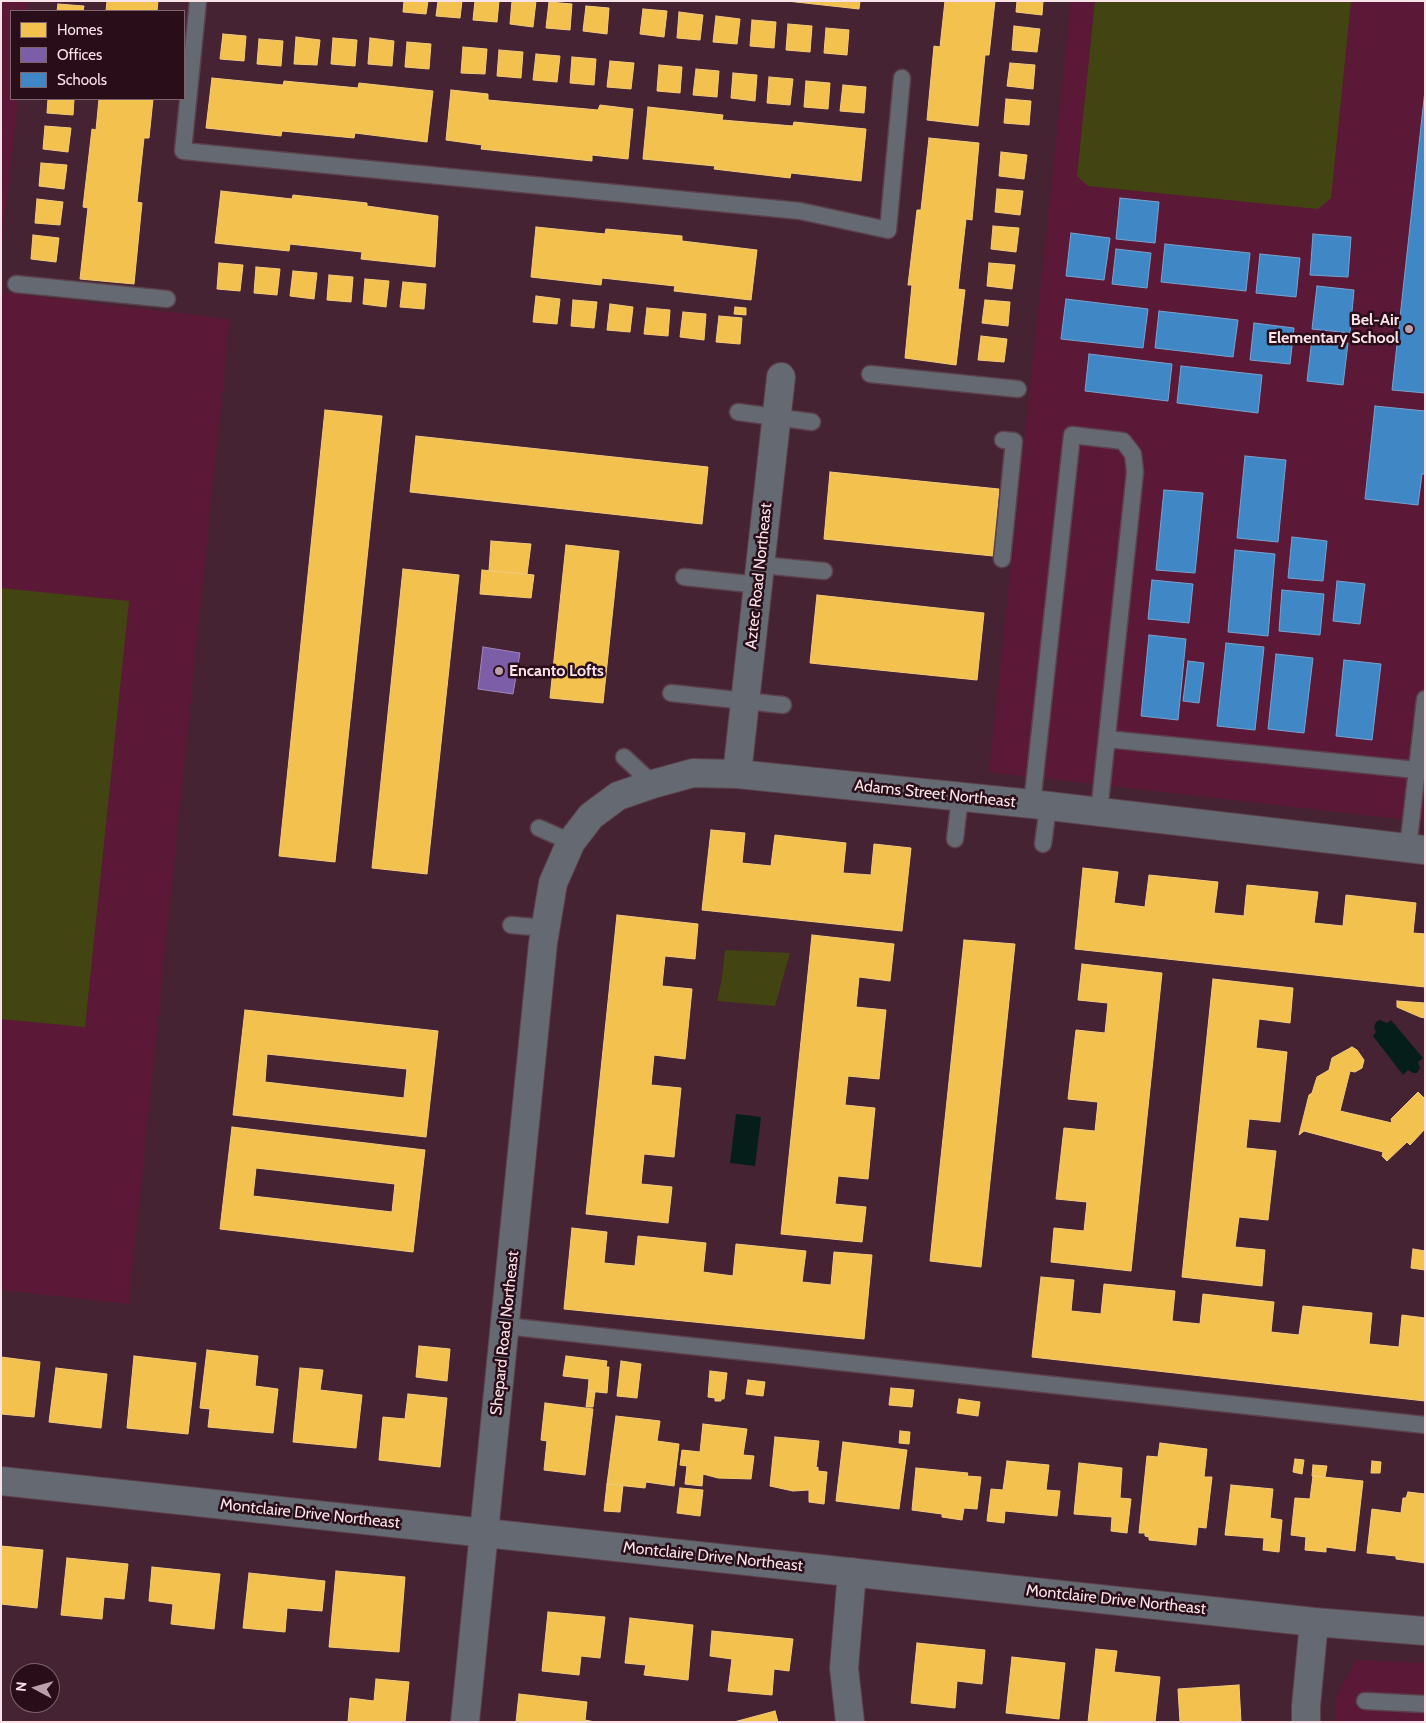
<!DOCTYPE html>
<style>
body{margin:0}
#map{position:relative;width:1426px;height:1723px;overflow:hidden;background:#452332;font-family:Cabin,sans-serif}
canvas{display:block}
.frame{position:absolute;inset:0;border:2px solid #fae2e9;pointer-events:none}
.legend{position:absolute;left:10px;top:10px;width:175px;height:90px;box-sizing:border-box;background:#290e19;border:1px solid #7d636c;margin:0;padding:6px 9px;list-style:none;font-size:15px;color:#fae2e9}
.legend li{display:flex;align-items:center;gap:10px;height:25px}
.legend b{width:25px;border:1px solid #7d636c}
.north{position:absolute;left:10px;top:1663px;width:50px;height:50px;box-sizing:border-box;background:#290e19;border:1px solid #7d636c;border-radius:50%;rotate:276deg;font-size:14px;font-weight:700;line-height:20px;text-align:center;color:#fae2e9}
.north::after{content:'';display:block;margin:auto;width:18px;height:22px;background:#bb9fa9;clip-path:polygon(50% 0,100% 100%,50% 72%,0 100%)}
</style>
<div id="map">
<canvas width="1426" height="1723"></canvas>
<div class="frame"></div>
<ul class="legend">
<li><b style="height:14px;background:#f2c14e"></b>Homes</li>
<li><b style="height:14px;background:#7b5ea7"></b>Offices</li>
<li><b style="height:14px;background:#3f88c5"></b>Schools</li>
</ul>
<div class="north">N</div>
</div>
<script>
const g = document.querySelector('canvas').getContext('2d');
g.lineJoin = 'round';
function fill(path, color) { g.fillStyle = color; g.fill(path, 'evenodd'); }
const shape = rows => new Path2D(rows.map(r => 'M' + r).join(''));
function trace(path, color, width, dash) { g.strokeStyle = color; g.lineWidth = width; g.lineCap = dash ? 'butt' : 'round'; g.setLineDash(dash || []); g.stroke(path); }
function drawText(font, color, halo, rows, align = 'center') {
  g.font = font + ' Cabin,sans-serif'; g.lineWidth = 5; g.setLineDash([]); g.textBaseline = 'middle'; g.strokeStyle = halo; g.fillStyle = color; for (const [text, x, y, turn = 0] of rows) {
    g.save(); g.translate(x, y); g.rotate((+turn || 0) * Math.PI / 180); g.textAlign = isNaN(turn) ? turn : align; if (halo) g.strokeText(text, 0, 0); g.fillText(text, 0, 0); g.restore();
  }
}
fill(shape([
 [1,1,28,1,27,11,11,11,11,99,18,99,1,258],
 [1071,1,1425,1,1425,822,989,772],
 [1,292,230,319,129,1304,1,1290],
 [1356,1660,1425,1663,1425,1722,1336,1722,1336,1697]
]), '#5b1937');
fill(shape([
 [1095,1,1351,1,1331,198,1318,209,1088,186,1077,176],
 [1,588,129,601,85,1027,1,1019],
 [725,950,790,953,775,1006,717,1001,722,978]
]), '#424411');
fill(shape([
 [1380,1020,1387,1023,1391,1020,1423,1058,1418,1062,1420,1068,1417,1073,1413,1073,1408,1070,1403,1075,1373,1036,1376,1032,1374,1027,1376,1022],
 [736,1114,761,1117,755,1166,730,1163]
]), '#061e19');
const homes = shape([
 [107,1,158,1,157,11,106,11,107,1],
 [404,1,428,1,426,14,403,12,404,1],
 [438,1,462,1,460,18,436,16,438,1],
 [475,1,499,1,497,22,473,20,475,1],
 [512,1,536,1,533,27,510,24,512,1],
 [787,1,860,1,859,9,787,1],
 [945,1,995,1,989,55,985,55,978,126,927,120,934,46,940,47,945,1],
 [1017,1,1043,1,1042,15,1016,12,1017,1],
 [549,2,572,4,570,30,546,28,549,2],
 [58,4,84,6,83,11,57,11,58,4],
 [586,6,609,8,607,34,583,31,586,6],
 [643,9,667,11,664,37,640,34,643,9],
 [679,12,703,15,700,40,677,38,679,12],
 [716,16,740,19,737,44,713,42,716,16],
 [752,20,776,22,774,48,750,46,752,20],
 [788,24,812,26,810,52,786,50,788,24],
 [1014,26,1040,29,1037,52,1012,50,1014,26],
 [826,28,849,30,847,55,824,53,826,28],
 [223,34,246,36,244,61,220,59,223,34],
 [296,37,320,40,317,65,294,64,296,37],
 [333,38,357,40,355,66,331,64,333,38],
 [370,38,394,41,392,66,368,64,370,38],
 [259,39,283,41,281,66,257,64,259,39],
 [407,42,431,44,429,69,405,67,407,42],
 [463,47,487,49,485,74,461,73,463,47],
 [499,50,523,52,521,78,497,76,499,50],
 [536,54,560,56,557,82,533,80,536,54],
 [572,57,596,59,594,85,570,83,572,57],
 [610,61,634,63,631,89,607,87,610,61],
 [1010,63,1035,65,1033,89,1007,86,1010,63],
 [659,65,682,67,680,93,657,91,659,65],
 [696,69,719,71,717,97,693,95,696,69],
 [733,73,757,75,755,101,731,98,733,73],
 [769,77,793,79,790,105,767,103,769,77],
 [212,78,283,85,284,81,358,88,359,83,433,91,427,142,355,133,354,138,282,131,281,136,206,128,212,78],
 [806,81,830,83,828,109,804,107,806,81],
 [843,85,866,87,864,113,840,111,843,85],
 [451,90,488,94,488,100,598,110,600,105,633,109,628,159,592,155,592,161,481,149,482,145,446,140,451,90],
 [48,99,74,99,73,115,47,113,48,99],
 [99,99,153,99,149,138,144,138,137,202,142,203,134,284,80,279,88,208,83,207,92,129,96,130,99,99],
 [1006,99,1031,101,1029,125,1004,123,1006,99],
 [648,107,723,115,722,120,793,126,794,122,866,129,861,181,791,173,790,178,714,169,715,166,643,159,648,107],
 [45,126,71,128,68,152,43,149,45,126],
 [929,138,979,143,972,220,966,219,958,289,965,290,956,365,905,358,912,285,908,285,917,210,921,210,929,138],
 [1001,152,1027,155,1024,179,999,176,1001,152],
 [41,163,67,165,64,189,39,186,41,163],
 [997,189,1023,191,1020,215,995,212,997,189],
 [221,191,292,199,293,195,367,203,367,206,438,216,435,267,361,259,362,252,290,244,289,251,215,243,221,191],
 [37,199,63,202,60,225,35,223,37,199],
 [993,226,1019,228,1016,252,991,249,993,226],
 [536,227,605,234,606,229,682,236,682,241,757,250,751,300,674,291,675,286,602,278,601,285,531,277,536,227],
 [33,235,59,238,56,262,31,259,33,235],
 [219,263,243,265,240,291,217,289,219,263],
 [989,263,1015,265,1012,289,987,286,989,263],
 [256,267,280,269,277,295,254,293,256,267],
 [293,271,317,273,314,299,290,296,293,271],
 [329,275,353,277,351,302,327,300,329,275],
 [365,279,389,281,386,307,363,304,365,279],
 [403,282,426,284,424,309,400,307,403,282],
 [536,296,560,299,557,324,533,322,536,296],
 [573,300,597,302,594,328,571,326,573,300],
 [985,300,1010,302,1008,326,982,323,985,300],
 [610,304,633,307,630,332,607,330,610,304],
 [735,307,746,308,746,315,734,314,735,307],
 [647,308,670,310,668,336,644,334,647,308],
 [683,312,706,314,704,340,680,337,683,312],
 [719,316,742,318,740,344,716,342,719,316],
 [981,336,1007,339,1004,362,978,360,981,336],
 [325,410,382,416,335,862,279,856,325,410],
 [416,436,708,467,702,524,410,492,416,436],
 [830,472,999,489,993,556,824,539,830,472],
 [491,541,531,544,527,574,489,571,491,541],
 [566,545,619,551,603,703,550,698,566,545],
 [403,569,459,575,427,874,372,868,403,569],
 [482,570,534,575,531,598,480,594,482,570],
 [817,595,984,613,977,680,810,663,817,595],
 [711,830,745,833,742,863,771,866,775,835,846,843,843,873,871,875,874,844,911,848,902,931,702,910,711,830],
 [1083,868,1118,872,1114,903,1145,907,1149,875,1218,882,1214,913,1244,916,1247,885,1318,892,1314,923,1343,926,1346,895,1416,903,1413,933,1425,934,1425,987,1075,949,1083,868],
 [617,915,698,924,695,959,665,956,662,986,692,989,685,1059,654,1055,651,1085,681,1088,674,1157,644,1154,641,1184,672,1187,668,1223,586,1214,617,915],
 [812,935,894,944,890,981,859,977,856,1007,886,1010,879,1079,848,1076,845,1105,875,1108,868,1179,838,1176,835,1204,866,1207,862,1242,781,1234,812,935],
 [964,940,1015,944,981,1267,930,1261,964,940],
 [1082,964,1162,973,1131,1271,1051,1262,1054,1228,1084,1231,1087,1202,1056,1199,1064,1128,1095,1131,1098,1102,1068,1099,1076,1030,1105,1033,1108,1003,1078,1000,1082,964],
 [1213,979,1293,988,1290,1023,1259,1019,1256,1048,1287,1052,1280,1122,1249,1119,1246,1148,1276,1151,1268,1220,1239,1217,1235,1247,1265,1250,1262,1286,1182,1277,1213,979],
 [1397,1001,1425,1003,1425,1018,1420,1017,1397,1007,1397,1001],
 [245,1010,438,1031,426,1137,233,1115,245,1010],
 [267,1054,407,1069,404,1098,265,1082,267,1054],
 [1352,1047,1357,1050,1364,1060,1362,1068,1355,1072,1350,1071,1340,1111,1392,1123,1391,1119,1418,1092,1425,1099,1425,1129,1410,1145,1407,1142,1387,1161,1382,1156,1383,1152,1304,1131,1299,1135,1309,1095,1312,1093,1317,1077,1329,1070,1332,1058,1352,1047],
 [232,1127,425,1150,413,1252,220,1229,232,1127],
 [256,1168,395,1184,392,1212,253,1196,256,1168],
 [572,1228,607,1232,604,1263,635,1266,638,1236,706,1243,703,1272,733,1276,736,1244,806,1251,802,1282,831,1285,834,1252,872,1255,864,1339,564,1309,572,1228],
 [1413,1249,1425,1251,1425,1270,1411,1268,1413,1249],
 [1041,1277,1074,1280,1071,1311,1101,1314,1104,1284,1175,1291,1172,1321,1200,1324,1203,1294,1274,1302,1271,1332,1299,1335,1303,1306,1372,1313,1369,1344,1399,1347,1402,1315,1425,1318,1425,1401,1032,1357,1041,1277],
 [419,1346,450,1349,447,1381,416,1377,419,1346],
 [207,1350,258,1356,255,1386,278,1389,273,1433,208,1427,210,1409,200,1408,207,1350],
 [134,1356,196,1363,188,1434,127,1428,134,1356],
 [566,1356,607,1361,606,1367,609,1367,607,1393,588,1391,589,1379,563,1376,566,1356],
 [1,1357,40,1362,34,1417,1,1414,1,1357],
 [621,1361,641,1364,637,1398,617,1396,621,1361],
 [56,1368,107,1374,101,1428,49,1422,56,1368],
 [300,1368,323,1370,320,1390,362,1395,356,1448,293,1442,300,1368],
 [710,1371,727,1373,724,1399,721,1399,721,1401,715,1401,715,1398,708,1397,710,1371],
 [748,1380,765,1382,763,1396,746,1394,748,1380],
 [891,1388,914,1390,912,1407,889,1405,891,1388],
 [588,1391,595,1392,593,1407,586,1407,588,1391],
 [408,1394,447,1398,440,1467,379,1460,383,1417,405,1419,408,1394],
 [959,1399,980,1402,978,1416,957,1413,959,1399],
 [545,1403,593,1409,585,1475,544,1470,547,1441,541,1440,545,1403],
 [616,1416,660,1421,657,1441,679,1444,674,1486,646,1482,645,1488,607,1484,616,1416],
 [703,1424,747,1429,743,1455,754,1456,751,1479,718,1478,703,1474,702,1486,685,1484,687,1466,680,1465,682,1450,700,1452,703,1424],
 [900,1431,910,1432,909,1444,899,1443,900,1431],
 [775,1437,819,1441,816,1468,818,1467,818,1471,827,1472,824,1504,809,1502,809,1490,793,1491,770,1486,775,1437],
 [843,1442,907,1450,899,1509,836,1501,843,1442],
 [1160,1443,1207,1449,1204,1477,1212,1477,1206,1528,1198,1527,1196,1545,1149,1540,1149,1537,1145,1536,1145,1533,1139,1533,1147,1456,1158,1457,1160,1443],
 [1295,1459,1304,1460,1302,1474,1293,1472,1295,1459],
 [1007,1461,1049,1465,1046,1490,1060,1491,1057,1516,1005,1511,1004,1523,987,1521,991,1489,1003,1490,1007,1461],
 [1372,1461,1381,1462,1380,1473,1371,1473,1372,1461],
 [1079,1463,1122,1468,1120,1498,1131,1499,1127,1533,1111,1531,1112,1517,1074,1514,1079,1463],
 [1313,1465,1327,1466,1325,1477,1312,1476,1313,1465],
 [916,1468,968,1473,967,1476,981,1477,977,1509,964,1508,962,1520,942,1517,942,1514,912,1510,916,1468],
 [1313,1476,1363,1481,1355,1551,1326,1547,1326,1552,1305,1550,1306,1537,1291,1535,1295,1498,1310,1499,1313,1476],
 [607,1484,623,1485,620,1512,604,1511,607,1484],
 [1231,1485,1273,1489,1270,1518,1282,1520,1279,1552,1263,1550,1264,1538,1225,1535,1231,1485],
 [680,1488,703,1490,700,1516,677,1513,680,1488],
 [1408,1492,1425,1494,1425,1563,1396,1559,1396,1556,1367,1553,1372,1509,1401,1513,1403,1498,1406,1498,1408,1492],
 [1,1546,43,1550,37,1608,1,1604,1,1546],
 [67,1558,128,1564,124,1599,104,1597,102,1619,61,1615,67,1558],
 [152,1567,220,1574,214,1629,171,1624,173,1604,149,1601,152,1567],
 [336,1571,405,1577,399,1652,329,1647,336,1571],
 [249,1573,325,1581,322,1611,287,1608,285,1632,243,1628,249,1573],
 [548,1612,605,1617,600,1658,581,1656,579,1675,542,1671,548,1612],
 [630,1618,693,1625,688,1680,644,1675,646,1665,625,1663,630,1618],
 [712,1631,793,1639,789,1671,774,1669,772,1695,728,1691,732,1659,710,1656,712,1631],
 [917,1643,985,1650,982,1684,957,1681,955,1708,911,1703,917,1643],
 [1096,1649,1117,1651,1114,1672,1160,1677,1155,1722,1088,1722,1096,1649],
 [1012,1657,1065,1663,1059,1719,1006,1713,1012,1657],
 [376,1679,409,1682,405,1722,348,1722,350,1698,374,1701,376,1679],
 [1239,1685,1241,1722,1180,1722,1178,1689,1239,1685],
 [519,1694,587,1702,585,1720,595,1722,516,1722,519,1694],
 [775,1711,778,1722,734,1722,775,1711]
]);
fill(homes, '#f2c14e');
trace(homes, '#f4cb7c', 1);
const offices = shape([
 [483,647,520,653,513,694,478,689,483,647]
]);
fill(offices, '#7b5ea7');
trace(offices, '#a186bb', 1);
const schools = shape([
 [1425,90,1425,393,1392,390,1425,90],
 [1120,198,1159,202,1155,243,1116,239,1120,198],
 [1071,233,1110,238,1104,280,1066,276,1071,233],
 [1313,234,1351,237,1348,277,1310,275,1313,234],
 [1165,244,1250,253,1246,291,1161,282,1165,244],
 [1116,249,1151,253,1147,288,1112,284,1116,249],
 [1260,254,1300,258,1296,297,1256,293,1260,254],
 [1317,286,1354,290,1350,333,1312,329,1317,286],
 [1066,299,1148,309,1143,348,1061,339,1066,299],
 [1159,311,1238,320,1233,357,1155,348,1159,311],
 [1254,323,1294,328,1290,364,1250,360,1254,323],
 [1312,339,1348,343,1343,385,1307,381,1312,339],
 [1089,354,1172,364,1168,401,1085,391,1089,354],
 [1181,366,1262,375,1258,413,1177,403,1181,366],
 [1375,406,1425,411,1425,474,1422,474,1418,505,1365,499,1375,406],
 [1245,456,1286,460,1278,542,1237,538,1245,456],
 [1164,490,1203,493,1195,573,1156,570,1164,490],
 [1292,537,1327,541,1323,581,1288,578,1292,537],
 [1235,550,1275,554,1268,636,1228,632,1235,550],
 [1152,580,1193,584,1189,623,1148,619,1152,580],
 [1337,581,1365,584,1360,624,1333,621,1337,581],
 [1282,590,1324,594,1320,635,1279,631,1282,590],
 [1149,635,1186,639,1178,720,1141,716,1149,635],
 [1226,643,1264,647,1255,730,1217,726,1226,643],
 [1276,654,1313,658,1304,733,1268,729,1276,654],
 [1344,660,1381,664,1372,740,1336,736,1344,660],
 [1188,661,1204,663,1199,703,1183,701,1188,661]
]);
fill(schools, '#3f88c5');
trace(schools, '#77a3d0', 1);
const service = shape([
 [198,1,183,151,800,211,888,230,902,78],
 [16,284,167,299],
 [870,374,1018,389],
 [738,412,812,422],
 [1002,559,1014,441,1003,440],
 [761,565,824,571],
 [684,577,759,585],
 [671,693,783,705],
 [1107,739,1417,770],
 [624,757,653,784],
 [1032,804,1072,435,1123,441,1133,454,1135,472,1099,812],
 [539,828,571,842],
 [955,839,960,797],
 [1043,844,1048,807],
 [1408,848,1425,699],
 [511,925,546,928],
 [505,1326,1425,1425],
 [1365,1701,1425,1704]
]);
const minor = shape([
 [737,774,781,377],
 [1,1481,1314,1622,1425,1631],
 [465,1722,543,943,553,883,571,842,591,816,618,796,653,784,693,773,737,774,1032,804,1425,850],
 [850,1722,844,1668,852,1572],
 [1306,1722,1306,1706,1314,1622]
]);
trace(service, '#5c404c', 19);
trace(minor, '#5c404c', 30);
trace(service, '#656971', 16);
trace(minor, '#656971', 28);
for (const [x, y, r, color] of [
 [1409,329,5,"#bb9fa9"],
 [499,671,5,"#bb9fa9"]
]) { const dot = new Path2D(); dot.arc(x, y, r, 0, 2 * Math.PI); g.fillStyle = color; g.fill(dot); trace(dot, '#290e19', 2); }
drawText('bold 16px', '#fae2e9', '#290e19', [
 ["Bel-Air",1399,320],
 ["Elementary School",1399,338],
 ["Encanto Lofts",509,671,"left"]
], 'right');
drawText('16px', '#fae2e9', '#290e19', [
 ["Aztec Road Northeast",759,576,-84],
 ["Adams Street Northeast",935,794,6],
 ["Shepard Road Northeast",505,1333,-84],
 ["Montclaire Drive Northeast",310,1514,6],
 ["Montclaire Drive Northeast",713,1557,6],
 ["Montclaire Drive Northeast",1116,1600,6]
]);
</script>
